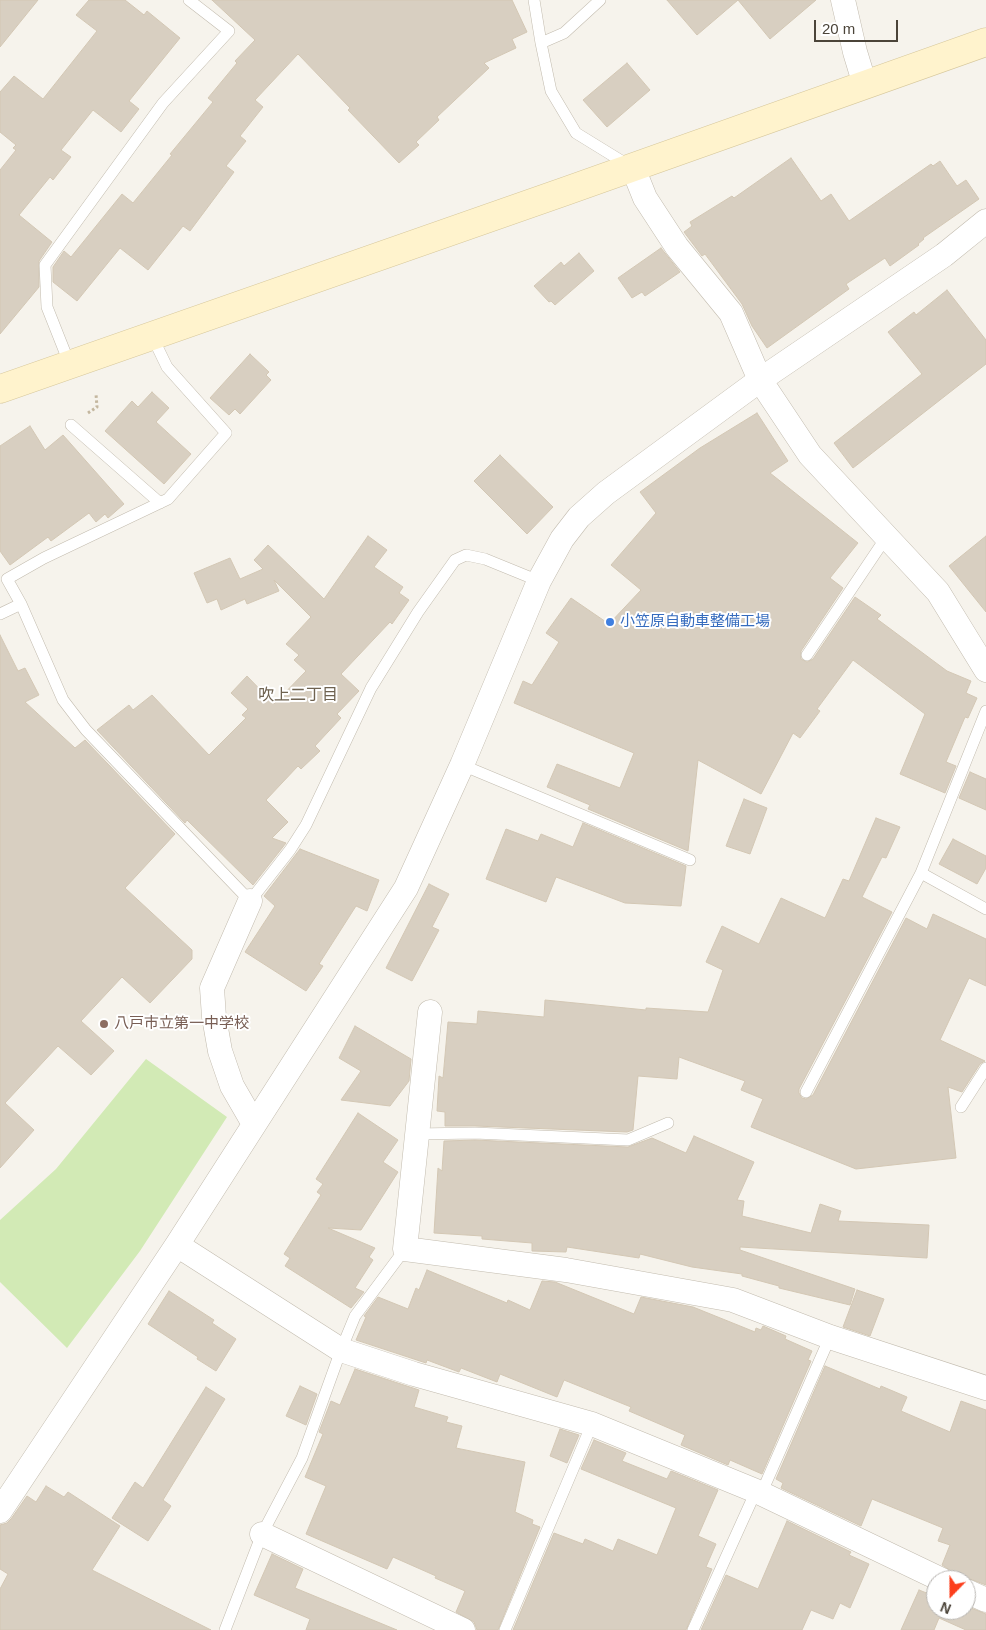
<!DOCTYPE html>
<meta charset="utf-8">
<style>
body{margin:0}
#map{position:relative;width:986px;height:1630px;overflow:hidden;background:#f6f3ec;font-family:Arial,sans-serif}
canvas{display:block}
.north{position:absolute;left:926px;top:1570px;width:50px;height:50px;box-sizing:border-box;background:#fff;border:1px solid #b7b4b0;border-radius:50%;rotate:202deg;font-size:14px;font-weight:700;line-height:20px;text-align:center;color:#4b4439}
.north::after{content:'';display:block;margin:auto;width:18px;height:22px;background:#fc3f1d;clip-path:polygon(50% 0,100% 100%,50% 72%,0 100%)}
.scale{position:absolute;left:814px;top:20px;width:84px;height:22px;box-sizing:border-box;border:2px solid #4b4439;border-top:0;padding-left:6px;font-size:15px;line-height:18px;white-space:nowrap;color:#4b4439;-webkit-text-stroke:4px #fff;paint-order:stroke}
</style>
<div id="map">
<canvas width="986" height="1630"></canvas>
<div class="north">N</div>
<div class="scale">20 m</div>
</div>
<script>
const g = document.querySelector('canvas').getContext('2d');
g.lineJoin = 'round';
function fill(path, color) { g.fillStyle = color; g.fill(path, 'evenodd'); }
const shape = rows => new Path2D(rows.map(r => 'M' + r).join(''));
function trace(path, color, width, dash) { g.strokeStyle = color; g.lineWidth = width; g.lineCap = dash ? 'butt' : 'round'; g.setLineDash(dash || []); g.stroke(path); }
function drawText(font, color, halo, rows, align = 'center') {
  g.font = font + ' Arial,"Noto Sans JP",sans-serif'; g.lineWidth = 4; g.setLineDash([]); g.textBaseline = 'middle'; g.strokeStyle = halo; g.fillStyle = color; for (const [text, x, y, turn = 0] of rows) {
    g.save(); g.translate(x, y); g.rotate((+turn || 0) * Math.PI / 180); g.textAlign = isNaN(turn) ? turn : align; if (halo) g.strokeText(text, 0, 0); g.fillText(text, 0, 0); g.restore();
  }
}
fill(shape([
 [146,1059,227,1117,140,1251,67,1348,0,1282,0,1220,56,1169]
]), '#d2eab5');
const building = shape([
 [0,0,38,0,0,47,0,0],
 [89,0,125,0,144,15,147,11,180,38,129,101,139,109,121,132,93,110,61,150,71,157,53,180,50,177,19,215,52,242,39,261,39,287,0,334,0,170,16,150,13,148,16,145,0,132,0,92,14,76,43,99,97,31,76,15,89,0],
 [212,0,512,0,527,32,512,39,516,48,484,63,489,68,437,117,439,120,416,142,419,145,399,163,348,110,350,108,298,54,255,100,263,107,240,136,246,141,226,166,234,172,190,231,183,226,148,270,120,248,77,301,53,282,53,267,64,251,71,257,122,194,133,203,172,155,170,154,213,102,208,98,237,63,235,61,255,40,212,0],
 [667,0,816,0,770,39,738,0,697,35,667,0],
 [627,63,650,90,607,127,583,100,627,63],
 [791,158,821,201,831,194,849,221,931,164,933,166,940,161,957,186,966,180,979,199,923,238,924,239,918,244,919,245,890,266,885,258,846,284,849,289,767,348,752,326,742,304,705,254,702,256,684,232,692,226,690,222,732,196,734,198,791,158],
 [661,248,680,272,645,296,642,292,632,298,618,278,661,248],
 [579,253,594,271,555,305,551,301,549,302,534,286,561,262,564,266,579,253],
 [947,290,986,340,986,364,853,468,834,443,922,374,888,332,914,312,916,315,947,290],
 [250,354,269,372,266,375,271,380,240,414,235,409,229,415,210,398,250,354],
 [152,392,169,408,156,422,191,454,164,484,105,431,132,401,138,407,152,392],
 [757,413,788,461,770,473,858,543,830,578,843,588,801,651,801,659,807,662,813,659,855,597,881,615,877,619,947,671,971,681,966,693,977,698,968,718,965,717,946,762,956,766,945,793,900,774,925,714,853,660,817,709,820,711,800,738,793,733,761,794,698,760,688,851,588,809,590,805,547,787,557,764,620,788,634,753,514,703,523,681,532,685,559,642,546,633,571,598,609,624,641,590,611,565,656,513,640,492,700,448,757,413],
 [30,426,45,450,63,435,124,504,108,518,105,514,96,522,89,513,51,541,48,537,10,565,0,551,0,446,30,426],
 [500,455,553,507,527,534,474,481,500,455],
 [368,536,387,550,374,567,403,587,399,593,409,600,392,624,390,622,341,674,359,691,337,714,341,718,315,746,320,751,301,769,298,766,266,800,288,822,272,838,286,843,253,885,187,820,185,823,97,730,129,705,133,710,152,695,209,755,246,718,242,715,248,709,231,693,247,676,274,704,306,671,294,660,299,655,286,644,311,617,274,580,279,591,247,604,245,599,221,610,217,599,207,603,194,573,230,558,240,579,263,569,254,560,268,545,324,599,368,536],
 [986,536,986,612,949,566,986,536],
 [0,635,18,671,25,668,39,695,25,702,75,748,85,740,175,834,125,888,192,950,192,959,150,1003,122,977,81,1021,114,1051,91,1075,58,1046,5,1103,34,1130,0,1168,0,635],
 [970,772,986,779,986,810,959,798,970,772],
 [744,799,767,808,750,854,726,846,744,799],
 [876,818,900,827,886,858,882,857,862,897,892,912,799,1089,799,1093,802,1098,806,1099,813,1095,906,918,927,929,933,914,986,939,986,986,969,978,940,1040,985,1061,980,1064,962,1092,948,1087,956,1158,856,1169,751,1127,763,1099,741,1090,745,1081,679,1057,677,1079,638,1076,633,1130,627,1132,475,1126,445,1126,445,1112,437,1111,439,1076,443,1078,448,1022,477,1024,478,1011,544,1017,545,1000,646,1010,646,1008,708,1012,723,970,706,962,722,926,759,944,781,898,825,918,843,879,849,881,876,818],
 [583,823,686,866,681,906,625,903,556,877,546,902,486,879,506,829,538,841,541,834,573,847,583,823],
 [953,839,986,856,986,868,977,884,939,864,953,839],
 [300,849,379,880,367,911,356,906,319,964,323,966,306,991,245,952,275,906,264,896,300,849],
 [429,884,449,894,432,927,439,930,412,981,386,968,429,884],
 [355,1026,411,1059,409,1081,390,1106,341,1100,361,1071,339,1058,355,1026],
 [358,1113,398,1140,383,1162,398,1172,361,1230,328,1228,375,1248,369,1257,373,1260,355,1288,364,1292,351,1308,285,1266,290,1258,284,1254,321,1195,317,1192,323,1184,316,1179,358,1113],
 [694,1136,754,1162,737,1200,744,1201,742,1216,811,1233,820,1204,841,1211,838,1221,929,1225,927,1258,740,1247,740,1250,855,1289,850,1305,779,1288,779,1286,742,1276,742,1274,692,1267,640,1254,639,1258,567,1247,566,1252,532,1251,532,1243,482,1239,482,1236,434,1233,438,1168,442,1171,444,1141,475,1140,628,1147,652,1138,686,1153,694,1136],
 [427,1270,507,1303,508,1300,530,1310,542,1281,555,1282,634,1314,641,1297,693,1307,755,1332,756,1328,761,1330,763,1326,786,1336,785,1339,812,1351,808,1360,811,1361,762,1474,730,1460,728,1465,681,1445,685,1435,629,1411,631,1407,564,1380,557,1397,500,1374,497,1382,461,1368,459,1372,427,1360,426,1363,356,1340,366,1317,364,1316,378,1297,408,1309,416,1288,419,1290,427,1270],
 [857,1290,884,1299,870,1336,843,1327,857,1290],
 [169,1291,214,1320,212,1323,236,1339,216,1371,197,1359,198,1357,148,1324,169,1291],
 [825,1366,880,1389,881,1386,907,1397,901,1411,950,1432,961,1401,986,1410,986,1585,965,1577,956,1580,953,1572,942,1565,950,1545,938,1541,943,1528,872,1499,861,1526,781,1488,783,1483,776,1479,825,1366],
 [355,1369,419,1390,414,1407,448,1417,446,1422,462,1426,456,1448,525,1462,515,1512,533,1520,532,1524,540,1527,498,1630,477,1630,474,1622,456,1612,465,1591,435,1578,436,1576,393,1557,387,1569,306,1534,326,1486,305,1477,323,1434,319,1432,331,1401,340,1405,355,1369],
 [300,1386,317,1394,306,1425,286,1416,300,1386],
 [206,1387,225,1399,163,1500,171,1506,148,1541,112,1518,135,1482,143,1488,206,1387],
 [560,1429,579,1435,567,1463,550,1456,560,1429],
 [594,1440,626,1453,622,1461,667,1479,671,1471,718,1490,698,1536,716,1544,706,1567,712,1569,686,1630,513,1630,554,1533,583,1544,585,1539,613,1551,618,1539,657,1555,676,1508,581,1469,594,1440],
 [46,1486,64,1497,68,1492,120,1526,92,1570,211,1630,0,1630,0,1589,8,1574,0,1569,0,1525,7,1523,11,1519,27,1496,36,1502,46,1486],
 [787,1521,851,1552,849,1555,869,1564,850,1608,840,1603,833,1619,811,1610,802,1630,701,1630,726,1575,758,1589,787,1521],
 [272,1554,303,1569,295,1588,397,1630,306,1630,310,1619,254,1595,272,1554],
 [919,1590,929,1594,931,1590,936,1592,936,1610,966,1610,966,1606,986,1614,986,1630,966,1630,939,1618,934,1630,901,1630,919,1590]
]);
fill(building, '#d8cfc1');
trace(building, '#d3c7b4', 1);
const lane = shape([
 [534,0,541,43,551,91,576,133,628,165],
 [541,43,564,33,600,0],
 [152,336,167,367,226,433,168,499,44,558,7,579,21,604,63,700,86,730,250,901,290,850,306,825,371,688,418,612,455,560,466,555,485,559,539,581],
 [70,365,47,307,45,265,163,103,229,31,189,0],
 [71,425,160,503],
 [0,614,21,604],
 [807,655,887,536],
 [986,711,921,873,986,909],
 [462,765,690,860],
 [806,1092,921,873],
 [961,1107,986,1068],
 [417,1134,475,1133,628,1140,668,1123],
 [761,1494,830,1337],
 [225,1630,262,1534,302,1458,341,1350,355,1316,405,1249],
 [505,1630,592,1424],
 [693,1630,756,1491]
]);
const street = shape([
 [843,0,855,52,865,85],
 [633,168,645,198,677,247,731,313,760,380,810,455,938,592,986,670],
 [250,901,212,988,214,1017,220,1051,232,1086,254,1124],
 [430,1012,405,1249,566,1270,733,1300,830,1337,986,1388],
 [177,1245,341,1350,414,1374,592,1424,756,1491,942,1580],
 [0,1511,177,1245,406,888,462,765,539,581,562,539,579,517,606,493,760,380,944,255,986,221],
 [262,1534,463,1630],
 [966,1591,986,1600]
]);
const secondary = shape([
 [0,389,566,191,986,42]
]);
trace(lane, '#c2bbae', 12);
trace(street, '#c2bbae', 25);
trace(secondary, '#d6c79b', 29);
trace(shape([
 [88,413,97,407,96,394]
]), '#c4b79f', 3, [2.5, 2.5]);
trace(lane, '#fff', 11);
trace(street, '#fff', 24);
trace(secondary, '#fff3cd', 28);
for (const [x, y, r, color] of [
 [610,622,5,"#3f7fe0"],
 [104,1024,5,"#8d6e63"]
]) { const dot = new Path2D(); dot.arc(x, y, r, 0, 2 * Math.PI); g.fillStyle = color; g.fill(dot); trace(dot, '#fff', 2); }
drawText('15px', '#366cbe', '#fff', [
 ["小笠原自動車整備工場",620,622]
], 'left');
drawText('15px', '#785e54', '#fff', [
 ["八戸市立第一中学校",114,1024]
], 'left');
drawText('16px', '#6e6250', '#fff', [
 ["吹上二丁目",298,696]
]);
</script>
